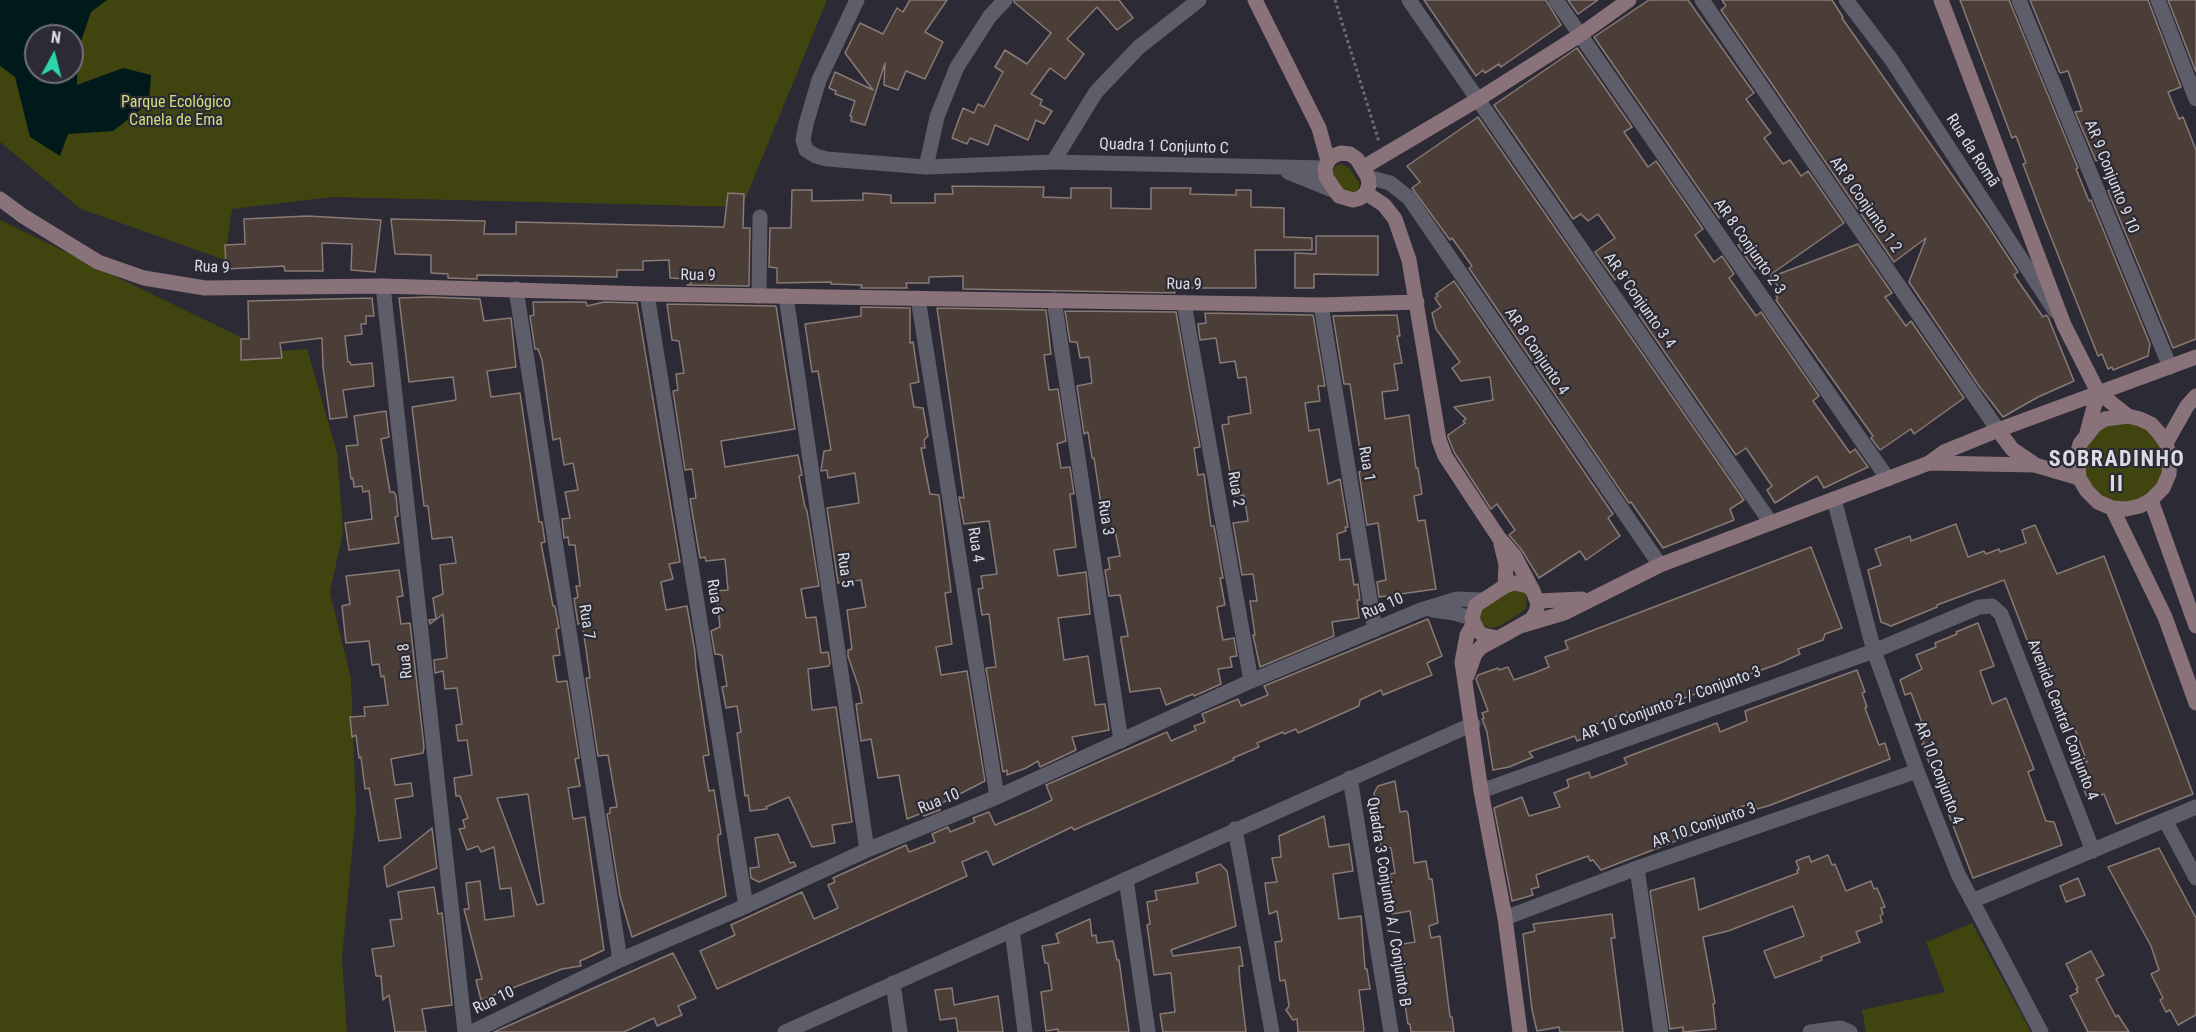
<!DOCTYPE html>
<meta charset="utf-8">
<style>
body{margin:0}
#map{position:relative;width:2196px;height:1032px;overflow:hidden;background:#2b2a35;font-family:"Roboto Condensed",sans-serif}
canvas{display:block}
.north{position:absolute;left:24px;top:24px;width:60px;height:60px;box-sizing:border-box;background:#2b2a35;border:2px solid #72717b;border-radius:50%;rotate:7deg;font-size:16px;font-weight:700;line-height:24px;text-align:center;color:#dcdce3}
.north::after{content:'';display:block;margin:auto;width:21px;height:27px;background:#2ed4aa;clip-path:polygon(50% 0,100% 100%,50% 72%,0 100%)}
</style>
<div id="map">
<canvas width="2196" height="1032"></canvas>
<div class="north">N</div>
</div>
<script>
const g = document.querySelector('canvas').getContext('2d');
g.lineJoin = 'round';
function fill(path, color) { g.fillStyle = color; g.fill(path, 'evenodd'); }
const shape = rows => new Path2D(rows.map(r => 'M' + r).join(''));
function trace(path, color, width, dash) { g.strokeStyle = color; g.lineWidth = width; g.lineCap = dash ? 'butt' : 'round'; g.setLineDash(dash || []); g.stroke(path); }
function drawText(font, color, halo, rows, align = 'center') {
  g.font = font + ' "Roboto Condensed",sans-serif'; g.lineWidth = 4.5; g.setLineDash([]); g.textBaseline = 'middle'; g.strokeStyle = halo; g.fillStyle = color; for (const [text, x, y, turn = 0] of rows) {
    g.save(); g.translate(x, y); g.rotate((+turn || 0) * Math.PI / 180); g.textAlign = isNaN(turn) ? turn : align; if (halo) g.strokeText(text, 0, 0); g.fillText(text, 0, 0); g.restore();
  }
}
fill(shape([
 [0,0,827,0,742,207,331,197,232,209,225,260,81,209,0,142],
 [36,36,72,36,72,72,36,72],
 [1341,164,1349,168,1359,183,1359,187,1354,195,1343,193,1332,172,1336,166],
 [0,220,271,352,307,349,337,452,343,531,330,592,351,679,356,811,342,957,347,1032,0,1032],
 '2083 462a40 40 0 1 1 80 0a40 40 0 1 1-80 0Z',
 [1506,588,1524,591,1526,595,1527,606,1523,611,1500,626,1490,628,1485,626,1481,623,1477,610],
 [1972,923,2031,1032,1866,1032,1862,1010,1945,992,1926,942]
]), '#404510');
fill(shape([
 [0,0,107,0,91,12,78,50,77,85,123,68,151,75,149,103,113,131,68,134,60,156,30,137,15,77,0,66],
 [36,36,72,36,72,72,36,72]
]), '#001a1b');
const building = shape([
 [910,0,947,0,925,32,943,42,925,79,906,71,898,90,884,85,885,63,865,125,851,121,852,117,850,116,855,101,835,94,836,91,829,88,835,72,873,90,845,53,860,23,883,34,897,8,903,12,910,0],
 [1014,0,1119,0,1133,18,1117,30,1097,7,1067,39,1084,54,1065,79,1050,68,1031,94,1042,100,1040,105,1052,111,1044,124,1036,120,1028,140,995,125,988,145,970,138,967,144,952,138,963,108,974,113,978,104,984,107,1003,72,995,67,1005,50,1027,64,1051,33,1014,2,1014,0],
 [1424,0,1546,0,1561,25,1501,67,1499,64,1485,73,1483,70,1476,76,1424,0],
 [1568,0,1598,0,1578,14,1568,0],
 [1649,0,1688,0,1754,93,1746,99,1771,133,1764,138,1783,164,1790,160,1801,176,1808,171,1844,223,1770,275,1761,263,1755,269,1750,263,1738,245,1742,242,1723,215,1719,218,1594,37,1649,0],
 [1722,0,1832,0,1843,17,1842,18,1988,226,2018,272,2014,275,2043,317,2046,315,2048,317,2074,381,2038,397,2003,417,1979,386,1909,282,1926,238,1894,262,1721,10,1726,6,1722,0],
 [1960,0,2009,0,2078,168,2076,169,2089,201,2091,200,2150,344,2148,356,2113,370,2112,367,2108,369,2102,354,2098,356,2043,217,2023,164,2026,163,2016,136,2012,138,1960,0],
 [2030,0,2148,0,2181,87,2168,92,2179,119,2183,117,2196,150,2196,339,2173,348,2108,191,2113,188,2102,159,2096,161,2075,112,2082,111,2068,71,2060,73,2030,0],
 [2168,0,2196,0,2196,72,2168,0],
 [1577,48,1632,127,1624,132,1648,167,1656,161,1703,229,1695,235,1714,262,1722,256,1734,274,1729,278,1756,316,1761,312,1819,396,1813,401,1850,453,1855,449,1868,467,1824,488,1817,476,1775,503,1767,490,1772,486,1746,448,1736,455,1639,315,1650,307,1625,273,1615,280,1595,252,1615,238,1598,214,1588,221,1581,214,1573,219,1494,105,1577,48],
 [1478,117,1744,500,1730,509,1734,520,1663,548,1631,502,1629,503,1469,268,1472,266,1452,238,1450,240,1412,188,1420,182,1407,166,1478,117],
 [952,186,1044,187,1043,197,1071,198,1071,188,1111,188,1111,208,1151,209,1151,188,1191,188,1190,194,1236,195,1236,190,1251,190,1251,207,1284,208,1284,237,1312,238,1312,250,1255,250,1256,288,1174,288,1175,293,963,289,963,276,929,277,929,283,906,283,907,288,861,288,862,285,831,284,831,282,777,283,777,268,769,267,770,228,791,228,792,190,812,190,812,201,863,200,863,193,891,195,891,203,935,203,935,194,953,194,952,186],
 [728,193,744,194,743,228,750,228,749,286,687,285,691,284,691,279,670,278,669,260,643,261,643,270,617,270,617,277,477,275,477,279,448,278,448,274,431,273,431,255,395,254,391,219,485,221,484,234,516,234,516,222,724,227,728,193],
 [307,216,381,220,375,272,351,270,352,244,322,243,323,271,285,271,284,266,226,269,225,245,245,244,244,219,307,216],
 [1316,236,1378,236,1378,275,1314,274,1314,288,1295,288,1295,253,1316,254,1316,236],
 [1858,244,1892,293,1885,297,1906,326,1911,321,1964,398,1914,434,1911,429,1880,450,1871,438,1873,436,1776,300,1778,298,1776,296,1782,292,1771,277,1858,244],
 [1454,281,1613,514,1608,518,1620,536,1586,560,1580,551,1539,578,1521,549,1509,535,1515,530,1497,504,1491,509,1454,452,1448,437,1448,435,1465,423,1463,421,1466,419,1454,407,1493,400,1490,377,1461,381,1452,368,1460,362,1436,329,1432,313,1441,307,1435,298,1438,296,1436,294,1454,281],
 [430,297,480,299,484,321,511,318,516,367,487,371,491,397,520,393,539,522,542,522,545,542,541,543,553,606,555,606,559,628,556,629,560,655,553,656,557,682,567,681,579,758,575,759,580,786,568,788,573,819,585,817,604,950,580,961,581,966,562,969,481,1000,476,980,482,979,464,909,469,909,466,883,480,881,485,920,514,916,511,888,500,889,494,847,481,852,478,846,467,850,459,829,465,828,463,820,468,818,460,796,456,796,454,778,472,775,467,740,458,741,456,725,462,724,457,688,445,689,443,671,435,673,434,660,447,658,443,614,430,624,429,620,436,619,433,598,443,594,440,565,456,563,452,537,432,539,428,506,424,506,412,407,456,400,453,377,409,382,399,298,430,297],
 [528,794,544,903,537,905,497,798,528,794],
 [372,298,374,316,366,316,366,324,361,324,362,334,345,336,348,362,350,362,351,365,372,363,374,386,343,390,347,417,330,419,323,367,322,338,280,343,282,358,241,360,241,339,249,339,248,301,372,298],
 [533,302,586,302,587,306,604,302,637,303,680,562,669,564,673,579,661,582,666,610,687,606,695,652,696,668,709,755,703,756,709,791,714,790,721,834,718,835,718,842,726,896,632,937,620,896,607,814,610,813,610,808,617,807,608,755,598,756,586,678,590,678,586,649,582,623,578,624,574,599,578,597,576,586,580,586,575,545,569,545,568,537,564,538,562,519,570,518,565,492,578,490,573,463,564,465,560,438,553,440,542,360,538,349,535,349,530,316,534,315,533,302],
 [667,304,776,306,795,429,721,441,725,467,798,455,802,475,799,476,805,507,807,511,819,586,801,589,806,618,816,617,821,653,828,652,830,662,829,666,808,669,812,710,836,707,852,822,832,825,835,843,812,847,789,797,766,807,767,809,750,811,748,795,745,796,737,733,741,732,737,706,726,708,722,687,727,686,722,655,715,654,711,631,720,627,716,591,728,590,725,559,706,561,705,557,700,558,690,499,696,498,692,469,685,470,673,391,678,390,676,374,684,373,679,341,672,340,667,304],
 [861,307,910,308,910,343,913,342,919,382,910,384,914,407,923,408,928,436,924,440,925,448,921,448,930,494,939,495,951,592,945,593,952,644,936,647,941,675,967,671,985,781,938,805,940,810,924,816,922,813,907,819,899,775,878,778,871,739,861,741,856,704,862,703,859,688,848,656,848,650,852,649,847,610,866,607,861,580,838,583,827,508,859,503,855,473,828,478,827,470,821,471,824,451,831,450,818,371,812,372,805,324,861,316,861,307],
 [937,308,1046,310,1051,354,1044,355,1049,390,1058,389,1066,441,1057,444,1061,468,1070,467,1074,494,1070,494,1076,547,1054,550,1058,576,1086,572,1090,614,1058,618,1064,660,1088,656,1095,705,1105,704,1109,730,1072,737,1076,750,1040,767,1038,761,1026,768,1007,775,1007,770,1003,772,986,668,996,667,989,614,982,615,978,589,983,588,981,576,997,574,989,521,964,524,959,497,964,498,937,308],
 [1065,311,1176,312,1200,447,1194,448,1198,475,1204,474,1211,526,1214,526,1223,578,1220,578,1225,605,1217,607,1223,640,1234,638,1237,656,1230,657,1232,667,1218,669,1221,684,1194,696,1193,694,1166,705,1160,688,1130,692,1121,640,1121,637,1128,636,1120,595,1109,596,1105,570,1110,569,1108,558,1120,556,1115,530,1105,531,1094,458,1092,458,1088,432,1084,434,1077,386,1092,383,1089,357,1080,358,1077,342,1070,342,1065,311],
 [1205,313,1313,315,1325,386,1318,386,1320,401,1305,403,1309,431,1319,429,1328,484,1340,479,1348,527,1345,527,1346,531,1337,534,1340,560,1350,559,1354,585,1358,584,1360,600,1357,600,1359,618,1332,622,1334,636,1260,667,1253,635,1255,635,1250,601,1257,601,1253,574,1242,575,1233,523,1248,521,1244,495,1234,496,1222,425,1229,424,1228,417,1251,413,1246,377,1238,378,1235,361,1220,363,1216,338,1200,340,1198,324,1206,323,1205,313],
 [1397,315,1400,336,1397,336,1402,363,1394,364,1398,390,1382,392,1385,419,1409,415,1416,468,1418,468,1422,494,1414,496,1418,521,1425,520,1436,589,1379,597,1377,582,1386,580,1378,523,1367,525,1359,472,1363,471,1350,384,1344,384,1333,316,1397,315],
 [386,411,389,437,381,439,390,492,394,492,396,496,398,516,395,517,399,543,349,550,345,523,372,519,369,491,363,492,362,486,354,487,353,478,351,479,346,446,358,445,354,416,386,411],
 [1956,524,1968,557,1984,551,1986,554,1999,549,2000,552,2026,543,2022,530,2035,525,2057,574,2104,556,2193,794,2116,824,2104,794,2088,800,2078,774,2080,774,2077,765,2087,762,2075,729,2066,732,2053,696,2049,697,2004,580,1937,605,1937,607,1891,626,1881,622,1868,570,1881,565,1875,549,1910,536,1911,541,1956,524],
 [1811,547,1842,628,1825,634,1823,640,1798,649,1800,654,1778,664,1665,705,1644,715,1629,719,1627,712,1594,725,1596,733,1577,741,1575,736,1529,752,1533,757,1509,767,1493,770,1487,732,1482,719,1484,718,1482,713,1488,711,1476,679,1478,675,1498,668,1499,670,1508,667,1514,680,1534,673,1549,667,1545,657,1568,649,1565,641,1811,547],
 [399,570,403,596,397,597,401,624,410,623,424,747,423,753,391,759,395,785,411,783,413,796,395,799,401,838,379,841,369,788,365,789,361,757,359,758,356,735,352,737,350,717,365,716,364,707,388,705,384,676,381,677,379,664,372,665,369,641,346,643,342,606,350,604,346,576,399,570],
 [1428,619,1442,656,1427,663,1432,675,1383,695,1381,690,1360,700,1359,706,1298,733,1296,729,1284,734,1283,732,1257,743,1259,747,1233,758,1234,760,1074,830,1072,827,993,865,987,851,962,862,967,876,717,989,700,951,735,935,731,925,802,892,814,919,838,908,828,885,835,882,833,878,906,845,909,852,935,842,932,834,948,827,950,832,975,822,973,818,989,812,995,825,1031,810,1052,800,1046,785,1167,732,1171,741,1196,730,1194,726,1205,722,1202,714,1238,699,1241,706,1268,695,1264,686,1428,619],
 [1978,623,1994,666,1980,671,1992,704,2006,698,2034,769,2028,772,2046,821,2054,822,2062,845,1973,878,1922,744,1924,744,1918,730,1924,728,1911,693,1905,695,1900,680,1922,669,1916,655,1936,647,1935,643,1957,634,1956,632,1978,623],
 [1857,670,1865,692,1862,693,1867,707,1865,708,1879,745,1885,743,1890,759,1768,806,1757,809,1755,806,1749,809,1748,805,1743,806,1709,819,1712,827,1601,870,1593,860,1590,861,1588,856,1536,875,1539,887,1531,889,1533,895,1512,901,1494,808,1522,797,1529,816,1560,807,1554,793,1569,787,1567,780,1589,772,1591,778,1627,764,1624,758,1717,723,1720,732,1747,721,1745,711,1857,670],
 [1395,781,1400,812,1406,811,1408,813,1414,863,1426,861,1429,879,1432,879,1438,923,1429,926,1431,938,1440,936,1450,1017,1452,1017,1454,1032,1411,1032,1410,1024,1408,1024,1396,945,1415,942,1410,911,1392,914,1387,886,1392,885,1390,874,1395,873,1391,848,1381,846,1374,793,1378,786,1395,781],
 [1324,816,1329,847,1349,844,1353,871,1333,874,1339,919,1361,916,1365,969,1367,969,1370,989,1359,990,1364,1030,1363,1032,1298,1032,1297,1019,1293,1020,1286,1010,1289,1006,1285,980,1280,981,1275,942,1282,941,1277,911,1269,914,1265,883,1277,882,1272,858,1281,857,1279,836,1324,816],
 [432,828,437,868,387,887,384,867,432,828],
 [778,834,790,863,794,862,796,866,759,882,751,878,750,868,759,867,755,838,778,834],
 [2159,848,2196,918,2196,1015,2178,1025,2170,1010,2166,1012,2160,1000,2163,998,2151,974,2159,970,2151,946,2108,867,2159,848],
 [1828,855,1832,865,1835,864,1846,891,1871,881,1874,889,1877,888,1885,907,1881,908,1883,914,1880,916,1882,922,1856,932,1860,942,1821,957,1822,960,1775,978,1764,951,1804,936,1793,906,1728,931,1703,937,1715,1003,1713,1004,1716,1029,1683,1032,1683,1027,1670,1029,1650,891,1694,878,1699,910,1798,873,1797,870,1799,869,1796,861,1809,856,1811,862,1828,855],
 [1220,864,1227,871,1236,926,1171,950,1173,956,1240,947,1243,966,1239,966,1240,982,1246,1032,1163,1032,1160,1014,1175,1012,1171,973,1154,975,1147,925,1150,924,1147,902,1157,900,1155,891,1198,883,1196,873,1220,864],
 [2078,878,2085,895,2066,902,2060,886,2078,878],
 [434,887,438,914,442,913,452,1005,422,1009,426,1032,395,1032,389,995,383,1000,381,976,376,976,372,949,394,946,390,920,402,919,398,892,434,887],
 [1612,914,1615,938,1611,938,1623,1032,1560,1032,1559,1027,1537,1031,1532,1010,1523,934,1535,931,1533,924,1612,914],
 [1090,919,1092,936,1096,935,1097,943,1113,941,1117,960,1119,960,1129,1032,1058,1032,1058,1029,1046,1031,1041,992,1052,990,1048,963,1045,963,1042,946,1059,943,1056,934,1090,919],
 [2091,951,2104,975,2096,979,2116,1017,2118,1015,2129,1032,2088,1032,2070,996,2078,992,2076,989,2078,988,2066,964,2091,951],
 [673,953,696,998,678,1006,682,1015,657,1026,654,1018,624,1032,494,1032,673,953],
 [952,988,954,1005,998,996,1003,1032,958,1032,956,1018,940,1020,935,990,952,988]
]);
fill(building, '#4b3e39');
trace(building, '#897a75', 1.5);
trace(shape([
 [1335,0,1379,142]
]), '#6d6c76', 3, [3, 3]);
trace(shape([
 [857,0,819,80,806,124,803,140,806,150,816,156,827,159,926,167,1053,162,1325,168],
 [1409,0,1771,523],
 [1556,0,1888,479],
 [1702,0,1998,430],
 [1846,0,1891,59,2055,311],
 [2019,0,2170,367],
 [2158,0,2196,99],
 [1053,162,1096,92,1139,47,1199,0],
 [926,167,937,117,957,67,990,16,1005,0],
 [1288,172,1335,191],
 [1368,177,1390,183,1409,198,1660,565],
 [383,286,465,1032],
 [516,289,620,960],
 [647,294,746,906],
 [759,296,760,217],
 [786,296,867,850],
 [918,298,997,797],
 [1054,300,1121,741],
 [1184,303,1251,681],
 [1321,305,1375,630],
 [1834,499,1874,651,1917,771,1958,874,2041,1032],
 [1433,610,1454,613,1472,618],
 [1350,778,1391,1032],
 [1481,791,1874,651,1979,607,1992,606,2001,614,2093,851],
 [2165,820,2196,878],
 [1235,829,1272,1032],
 [1637,868,1661,1032],
 [1126,879,1148,1032],
 [1972,901,2196,807],
 [1505,918,1637,868,1917,771],
 [1012,930,1025,1032],
 [893,983,900,1032],
 [472,1032,620,960,746,906,867,850,997,797,1251,681,1421,610,1457,599,1481,600],
 [785,1032,1473,724],
 [1810,1032,1841,1028,1850,1032]
]), '#5e5d6a', 15);
trace(shape([
 [1255,0,1319,128,1328,161],
 [1941,0,2064,325,2098,392,2128,416],
 [1341,153,1350,154,1357,159,1368,177,1369,185,1366,193,1360,198,1353,200,1339,196,1326,177,1325,168,1328,161,1333,156,1341,153],
 [1364,167,1477,100,1580,35,1629,0],
 [1366,193,1384,205,1395,219,1409,260,1439,440,1445,456,1499,538,1514,555,1533,591],
 [0,199,23,216,98,262,144,278,205,288,383,286,647,294,1321,305,1417,302],
 [1998,430,2012,449,2034,464],
 [2087,433,2098,392],
 [2166,443,2159,433,2151,424,2140,419,2128,416,2105,419,2095,425,2080,444,2077,455,2079,478,2087,491,2098,502,2112,508,2126,509,2140,506,2151,500,2163,488,2169,474,2170,458,2166,443,2187,406,2196,396],
 [1929,463,2035,465,2079,478],
 [2151,500,2196,626],
 [2112,508,2165,617,2196,703],
 [1501,544,1506,565,1505,586],
 [1514,583,1528,586,1533,591,1538,604,1536,612,1532,619,1504,635,1498,638,1483,635,1478,631,1474,623,1472,618,1476,605,1505,586,1514,583],
 [1537,601,1582,599],
 [1474,623,1467,635,1462,662,1481,791,1505,918,1520,1032],
 [1520,626,1564,613,1660,565,1929,463,1944,452,1998,430,2196,357],
 [1467,676,1475,654,1481,647,1498,638]
]), '#8a727a', 15);
drawText('16px', '#d2de7e', '#2b2a35', [
 ["Parque Ecológico",176,103],
 ["Canela de Ema",176,121]
]);
drawText('16px', '#dcdce3', '#2b2a35', [
 ["Quadra 1 Conjunto C",1164,147,2],
 ["Rua da Romã",1972,151,57],
 ["AR 9 Conjunto 9 10",2111,177,68],
 ["AR 8 Conjunto 1 2",1865,205,55],
 ["AR 8 Conjunto 2 3",1749,247,55],
 ["Rua 9",212,268,3],
 ["Rua 9",698,276,1],
 ["Rua 9",1184,285,1],
 ["AR 8 Conjunto 3 4",1639,301,55],
 ["AR 8 Conjunto 4",1536,352,56],
 ["Rua 1",1366,464,80],
 ["Rua 2",1235,489,80],
 ["Rua 3",1105,518,81],
 ["Rua 4",975,545,81],
 ["Rua 5",844,570,82],
 ["Rua 6",714,597,81],
 ["Rua 10",1383,607,-24],
 ["Rua 7",586,622,81],
 ["Rua 8",406,661,-96],
 ["AR 10 Conjunto 2 / Conjunto 3",1671,704,-20],
 ["Avenida Central Conjunto 4",2062,720,69],
 ["AR 10 Conjunto 4",1938,773,69],
 ["Rua 10",939,802,-22],
 ["AR 10 Conjunto 3",1704,826,-19],
 ["Quadra 3 Conjunto A / Conjunto B",1388,902,81],
 ["Rua 10",494,1001,-26]
]);
g.letterSpacing = '1.5px';
drawText('bold 22px', '#dcdce3', '#2b2a35', [
 ["SOBRADINHO",2117,460],
 ["II",2117,485]
]);
g.letterSpacing = '0px';
</script>
